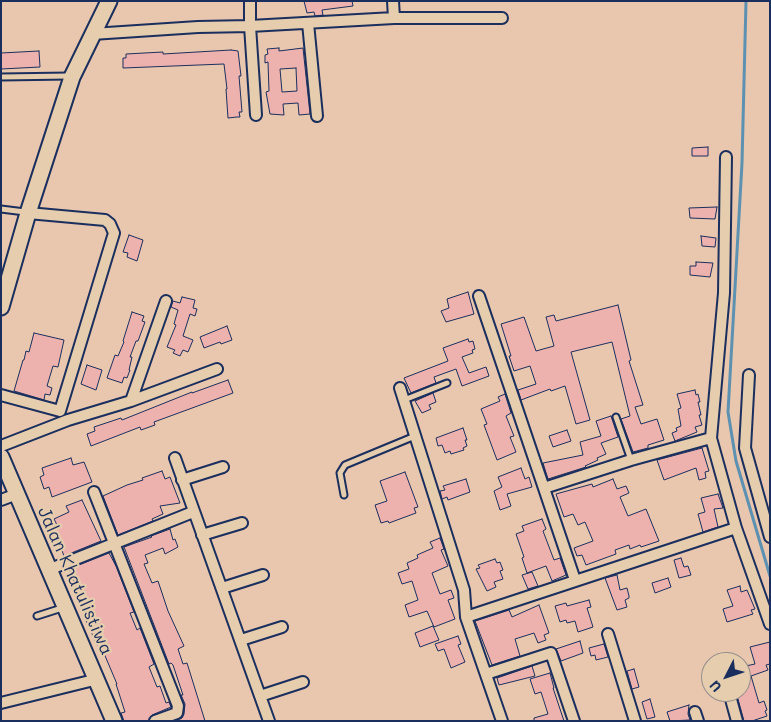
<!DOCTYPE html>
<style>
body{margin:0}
#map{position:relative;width:771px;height:722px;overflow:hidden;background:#e9c6ae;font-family:Mali,sans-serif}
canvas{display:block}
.frame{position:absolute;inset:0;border:2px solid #1b2f5e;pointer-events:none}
.north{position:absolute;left:701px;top:652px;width:50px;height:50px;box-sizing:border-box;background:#e5cdad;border:1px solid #948e8d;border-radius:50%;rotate:229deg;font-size:14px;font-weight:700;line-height:20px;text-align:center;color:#1b2f5e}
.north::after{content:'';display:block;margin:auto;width:18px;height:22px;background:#1b2f5e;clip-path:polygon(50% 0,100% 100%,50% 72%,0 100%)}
</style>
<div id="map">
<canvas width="771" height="722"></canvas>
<div class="frame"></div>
<div class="north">U</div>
</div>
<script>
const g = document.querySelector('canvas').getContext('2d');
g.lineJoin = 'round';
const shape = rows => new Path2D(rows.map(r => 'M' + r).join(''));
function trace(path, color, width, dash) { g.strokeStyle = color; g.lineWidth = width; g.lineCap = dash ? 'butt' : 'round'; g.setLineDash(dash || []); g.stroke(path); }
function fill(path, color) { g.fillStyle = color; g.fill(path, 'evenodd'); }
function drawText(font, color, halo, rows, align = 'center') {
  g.font = font + ' Mali,sans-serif'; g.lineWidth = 4.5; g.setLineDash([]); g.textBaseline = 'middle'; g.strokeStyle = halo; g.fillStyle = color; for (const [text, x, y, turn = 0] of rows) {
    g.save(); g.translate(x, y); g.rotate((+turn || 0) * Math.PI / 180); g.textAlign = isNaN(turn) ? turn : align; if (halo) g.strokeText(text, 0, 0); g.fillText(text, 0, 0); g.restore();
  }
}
trace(shape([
 [746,1,742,163,728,412,736,461,770,576]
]), '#5c91b1', 3);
const building = shape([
 [304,1,352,1,353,6,322,10,323,15,315,16,314,12,307,13,304,1],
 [279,48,279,51,303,48,310,114,299,115,298,103,283,104,284,115,270,114,266,92,269,91,268,62,265,63,265,55,268,54,267,49,279,48],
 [296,68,297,91,282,92,280,69,296,68],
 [231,50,238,51,241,76,239,76,242,112,239,112,240,117,237,117,228,118,226,89,227,89,224,64,123,68,123,58,126,58,126,54,163,52,163,54,231,50],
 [39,51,40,67,1,69,1,53,39,51],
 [708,147,708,156,692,156,692,148,708,147],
 [717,207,715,219,690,218,689,208,717,207],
 [129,235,143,240,137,261,127,257,128,253,123,252,129,235],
 [701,236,716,238,715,247,702,246,701,236],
 [696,262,713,263,710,277,690,275,690,266,696,266,696,262],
 [468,292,474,314,446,322,441,311,449,308,447,299,468,292],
 [182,297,195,300,193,308,197,309,195,316,190,314,183,336,193,340,188,352,183,350,180,356,173,353,175,350,167,347,176,325,174,324,178,310,171,307,173,301,180,303,182,297],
 [618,305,631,360,629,361,643,405,635,407,641,424,657,419,664,440,648,445,648,448,633,452,621,419,630,416,612,342,571,352,590,420,576,424,565,386,551,391,550,389,521,400,518,390,536,384,530,366,514,371,509,356,511,356,501,324,524,317,536,351,554,346,546,317,554,315,556,321,618,305],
 [132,312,144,316,142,321,145,322,138,341,136,341,130,357,132,357,129,370,130,370,127,378,124,377,122,383,107,378,115,355,118,356,124,342,123,341,132,312],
 [227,326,232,340,221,344,220,342,204,348,200,337,227,326],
 [34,333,64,340,58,367,53,366,47,386,52,388,50,395,45,394,44,400,14,391,23,360,24,360,26,351,29,352,34,333],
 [468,339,469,342,473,341,475,349,472,350,473,353,462,357,469,373,486,367,489,376,462,386,456,369,434,377,436,383,411,393,404,378,448,361,443,348,468,339],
 [87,365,102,370,96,390,81,384,87,365],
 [228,380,233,393,154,422,155,425,141,430,140,427,91,446,87,434,95,431,94,427,121,418,122,420,192,392,192,393,228,380],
 [695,390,696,395,698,394,700,402,698,402,701,415,699,415,702,425,695,427,697,432,675,441,672,433,677,431,676,428,681,426,678,409,681,408,677,394,695,390],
 [433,393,436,402,429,405,431,409,422,413,415,401,433,393],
 [505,394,511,413,506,416,514,436,510,437,516,452,497,460,484,425,487,424,481,409,500,401,498,397,505,394],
 [611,416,618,437,601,443,606,454,597,458,598,460,585,466,586,467,548,479,543,463,583,455,580,442,601,436,596,421,611,416],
 [463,428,467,440,465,440,467,446,463,448,464,450,451,454,450,451,445,453,442,445,438,446,436,438,463,428],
 [567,430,571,441,553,447,549,436,567,430],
 [702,448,709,471,705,472,706,478,699,480,696,468,664,480,657,460,702,448],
 [71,458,73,465,84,462,92,482,52,497,49,487,44,489,40,477,44,475,42,468,71,458],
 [521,468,525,479,529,477,532,487,507,494,511,506,500,510,494,491,502,487,498,477,521,468],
 [162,471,165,479,170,477,180,503,160,506,163,514,152,519,153,521,118,535,103,496,127,485,143,480,142,478,162,471],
 [405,472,418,507,414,508,416,513,389,523,388,521,381,523,375,505,387,501,380,481,405,472],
 [466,479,470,492,448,500,447,497,442,499,440,491,445,490,443,486,466,479],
 [613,479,617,489,626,486,629,493,620,497,628,516,646,509,659,541,641,547,640,545,630,549,629,545,615,550,616,554,586,565,582,555,577,556,574,548,593,541,585,522,578,525,573,514,564,517,556,494,592,484,593,487,613,479],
 [718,494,723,508,714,509,718,527,703,532,698,514,705,512,701,498,718,494],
 [82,500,101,541,64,556,54,529,58,527,54,519,69,512,66,506,82,500],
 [542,519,546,529,543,531,554,560,560,558,566,575,552,581,546,566,527,573,522,558,524,557,516,534,524,531,522,526,542,519],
 [170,529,173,540,175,539,178,547,165,554,163,548,145,555,148,563,144,564,152,583,158,581,168,611,184,646,178,649,183,664,187,663,205,721,176,721,182,718,184,714,185,704,181,695,183,695,173,665,171,663,169,664,124,547,152,537,151,536,170,529],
 [440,538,444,549,441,550,448,566,432,573,440,594,451,590,454,598,448,600,455,619,434,627,427,611,409,617,405,605,418,600,412,581,402,584,398,573,409,569,407,563,418,558,417,555,433,548,430,542,440,538],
 [109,553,116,566,134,612,130,613,137,630,140,628,154,664,149,667,157,687,160,686,166,703,169,702,171,707,152,715,148,721,124,721,121,713,125,712,116,684,117,684,100,644,97,645,85,618,87,618,78,596,80,596,69,569,109,553],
 [681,558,684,567,688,566,691,575,679,578,674,560,681,558],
 [495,559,497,563,500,562,503,570,500,571,503,579,494,582,496,587,487,591,476,569,480,568,478,565,495,559],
 [532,572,538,586,528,589,522,575,532,572],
 [617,575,620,590,627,588,629,596,629,598,625,600,627,607,617,610,605,578,617,575],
 [668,578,671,587,655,593,652,583,668,578],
 [740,586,741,592,747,590,755,609,751,610,753,614,727,622,723,609,733,606,727,590,740,586],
 [589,600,591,607,587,608,593,627,578,632,575,621,567,623,566,620,560,622,555,606,566,603,567,606,589,600],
 [539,605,549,633,544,635,546,640,538,643,534,633,515,639,520,656,492,665,475,621,509,610,512,617,539,605],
 [433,626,439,640,420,647,415,633,433,626],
 [458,636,461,644,458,645,465,662,451,668,444,649,438,651,435,644,458,636],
 [580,641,583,653,561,661,556,649,580,641],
 [770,642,770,664,766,665,768,670,751,676,759,703,764,701,767,710,765,711,767,716,752,721,744,721,736,692,741,692,741,667,755,664,750,647,770,642],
 [604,644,608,657,596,660,595,655,591,656,589,648,604,644],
 [532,666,535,676,499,685,497,678,532,666],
 [634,669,639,687,632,689,627,671,634,669],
 [550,673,554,688,553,688,564,721,534,721,534,718,548,714,541,692,535,694,530,679,550,673],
 [650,699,655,717,647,719,642,702,650,699],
 [689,705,688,714,690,720,670,721,667,712,689,705]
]);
fill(building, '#edb2ae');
trace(building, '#1b2f5e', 1);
const lane = shape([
 [1,77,69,76],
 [1,209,25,212],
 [404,400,447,383],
 [616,417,631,460],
 [344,495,340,473,345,465,415,436],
 [37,616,62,608]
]);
const street = shape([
 [393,1,394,18],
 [308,23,317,116],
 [92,34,198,27,250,26,250,1],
 [256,115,250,26,394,18,502,18],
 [726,157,724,293,711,438,736,528,770,624],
 [479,296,575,580],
 [749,375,745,448,770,537],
 [400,388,464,590,466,617,502,721],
 [1,395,60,411,114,233,110,224,105,220,28,213],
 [131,401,166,301],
 [1,446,68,420,131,401,217,369],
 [175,458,269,721],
 [182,480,223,467],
 [544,488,631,460,711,438],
 [94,492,178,706,177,713,155,721],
 [1,500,17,494],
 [202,535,242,523],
 [48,570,193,512],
 [222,588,263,575],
 [466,617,736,528],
 [608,634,635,721],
 [241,640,282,627],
 [486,674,551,653,574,721],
 [729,692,737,721],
 [260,696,303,682],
 [1,703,98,679],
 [695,712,698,721]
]);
const secondary = shape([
 [1,307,28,213,72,77,109,1],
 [1,457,114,721]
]);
trace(lane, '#1b2f5e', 9);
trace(street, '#1b2f5e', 14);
trace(secondary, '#1b2f5e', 19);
trace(lane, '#e5cdad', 5);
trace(street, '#e5cdad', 10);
trace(secondary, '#e5cdad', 15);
drawText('18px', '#1b2f5e', '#e5cdad', [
 ["Jalan Khatulistiwa",75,581,66]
]);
</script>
